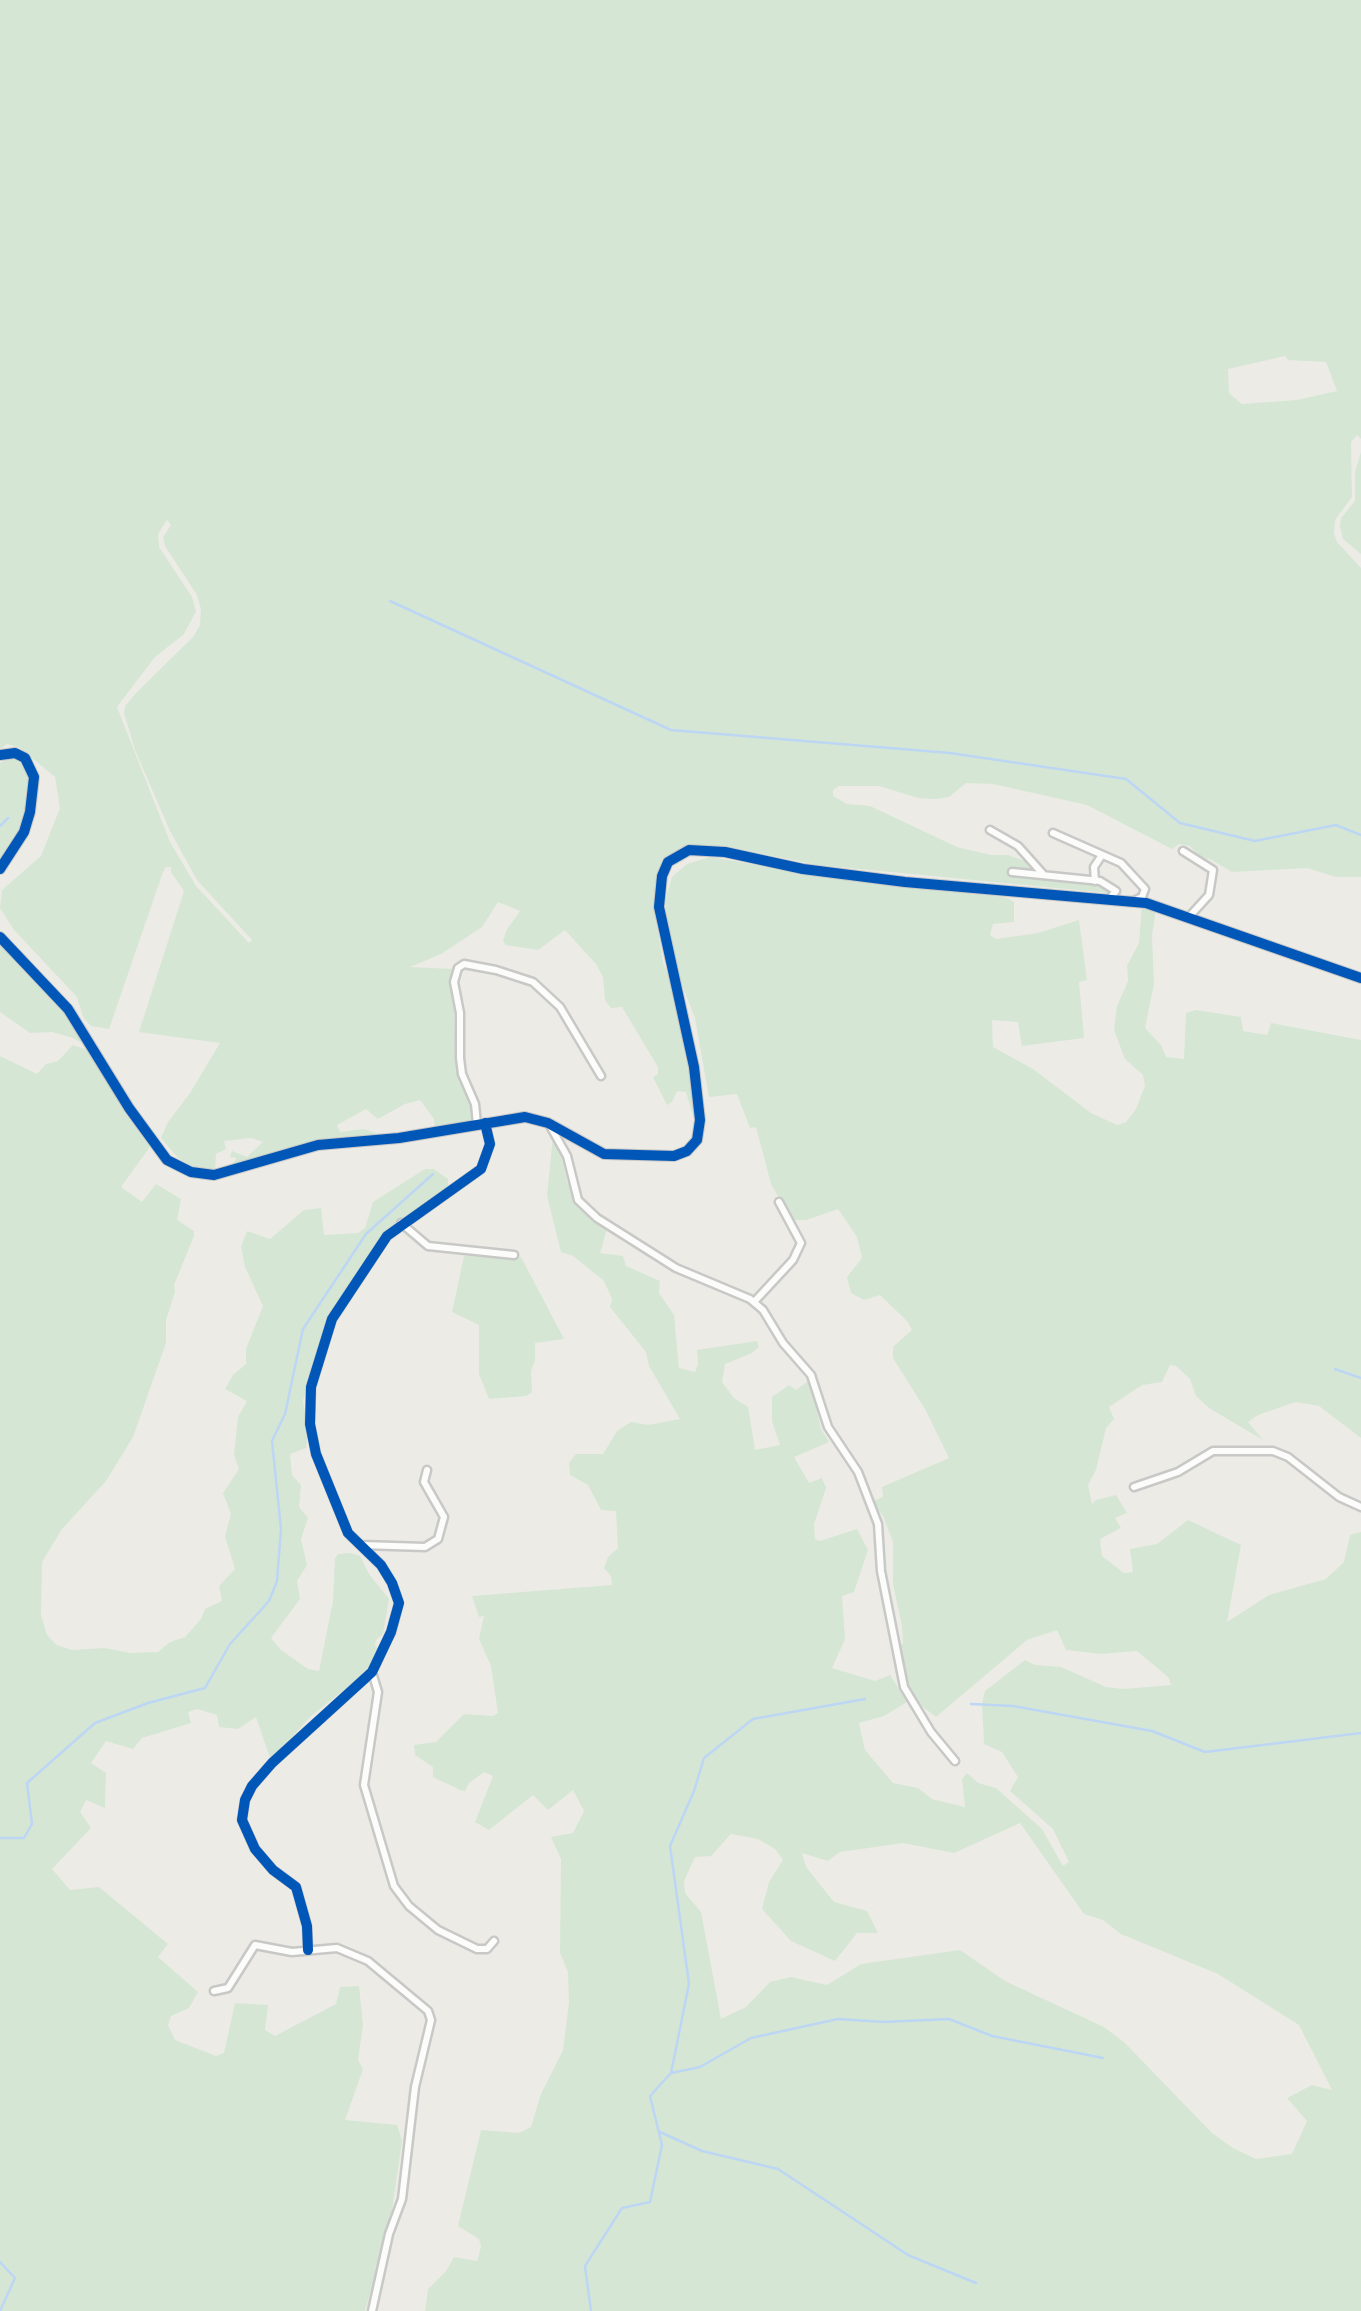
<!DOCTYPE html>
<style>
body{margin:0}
canvas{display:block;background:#ecebe6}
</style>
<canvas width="1361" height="2311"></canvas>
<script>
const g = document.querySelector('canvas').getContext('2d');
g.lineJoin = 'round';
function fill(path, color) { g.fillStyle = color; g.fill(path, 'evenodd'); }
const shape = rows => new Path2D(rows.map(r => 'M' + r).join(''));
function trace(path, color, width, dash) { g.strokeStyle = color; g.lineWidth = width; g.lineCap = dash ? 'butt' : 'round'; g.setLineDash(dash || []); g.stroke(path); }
fill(shape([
 [0,0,1361,0,1361,439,1357,435,1351,442,1352,497,1335,520,1334,533,1337,542,1361,568,1361,877,1336,877,1307,868,1232,872,1208,858,1203,862,1190,846,1179,844,1172,849,1087,805,993,784,966,783,949,797,936,799,918,798,879,786,839,786,833,790,833,796,847,804,870,806,957,847,991,855,1008,855,1027,862,1039,874,1096,884,1118,894,819,865,732,848,691,848,664,866,656,890,655,912,663,962,681,1012,697,1108,695,1122,686,1092,677,1091,672,1102,667,1105,653,1077,658,1074,658,1067,622,1007,611,1008,605,1000,603,977,596,964,565,930,538,950,506,945,503,941,506,931,520,911,498,902,482,927,441,954,410,967,453,969,455,1055,460,1082,477,1121,435,1128,434,1119,420,1100,405,1104,378,1119,366,1109,337,1125,340,1132,364,1129,382,1135,321,1140,227,1170,237,1158,230,1157,232,1151,247,1157,263,1142,251,1138,224,1141,226,1149,216,1154,215,1170,194,1167,178,1158,161,1138,168,1122,190,1093,220,1043,139,1032,184,891,171,872,171,867,166,867,163,872,109,1029,91,1026,83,1017,77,997,14,930,0,908,2,890,41,856,60,808,55,777,20,748,7,744,0,749],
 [1285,356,1288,360,1326,362,1337,391,1297,400,1242,404,1229,393,1228,369],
 [167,520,171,525,163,537,165,546,197,595,201,609,200,625,193,637,136,693,125,706,124,713,135,750,170,831,197,880,252,940,249,943,196,886,170,842,117,707,155,657,184,634,196,611,192,597,159,547,158,534],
 [1361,452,1361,554,1343,539,1340,526,1341,518,1355,501,1355,472],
 [11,757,22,763,28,775,29,795,21,832,0,863,0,763],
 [710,857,860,882,972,890,1007,898,1014,902,1014,922,993,924,990,935,996,939,1038,933,1079,920,1087,980,1079,982,1084,1038,1022,1046,1018,1022,992,1020,993,1047,1033,1069,1091,1113,1117,1125,1126,1122,1136,1109,1145,1086,1143,1075,1125,1059,1114,1030,1117,1006,1128,981,1127,966,1139,943,1142,904,1156,908,1152,936,1154,984,1145,1028,1161,1045,1166,1057,1184,1059,1186,1013,1196,1010,1241,1017,1243,1031,1267,1035,1271,1023,1361,1040,1361,1438,1319,1406,1296,1402,1258,1415,1248,1422,1263,1440,1209,1408,1196,1396,1190,1379,1176,1366,1170,1365,1162,1382,1142,1385,1109,1407,1114,1419,1106,1428,1096,1470,1088,1485,1092,1504,1096,1500,1116,1495,1127,1513,1115,1518,1121,1528,1100,1539,1102,1556,1124,1573,1133,1572,1130,1549,1157,1544,1188,1520,1241,1545,1227,1622,1269,1595,1326,1579,1344,1562,1350,1535,1361,1532,1361,2311,425,2311,428,2289,446,2271,454,2257,477,2261,481,2247,479,2239,458,2226,481,2130,519,2133,531,2127,541,2094,563,2050,569,2003,568,1972,560,1953,561,1859,551,1837,573,1833,584,1811,573,1790,548,1810,533,1795,489,1830,475,1822,493,1776,484,1772,469,1783,465,1791,460,1790,433,1777,433,1767,415,1755,414,1745,436,1742,464,1714,493,1716,498,1713,491,1666,479,1639,484,1616,479,1617,472,1596,612,1585,611,1576,604,1568,608,1557,618,1548,616,1511,601,1510,588,1485,570,1475,569,1463,576,1454,603,1454,617,1431,631,1422,648,1425,680,1419,649,1366,646,1352,610,1307,612,1299,604,1281,573,1256,561,1252,547,1196,553,1136,558,1142,567,1182,596,1224,607,1229,600,1253,623,1256,626,1266,660,1281,659,1293,674,1315,679,1368,695,1372,698,1364,697,1350,757,1341,759,1347,752,1353,725,1364,722,1382,734,1398,748,1407,755,1450,780,1445,772,1421,772,1397,789,1385,796,1390,808,1381,812,1389,821,1429,829,1442,794,1457,809,1483,822,1478,826,1488,814,1524,815,1539,820,1541,857,1529,868,1550,854,1592,842,1596,845,1639,832,1668,875,1681,890,1675,907,1702,884,1716,859,1723,865,1750,893,1783,918,1788,932,1799,965,1807,962,1779,967,1773,978,1783,996,1788,1042,1829,1063,1866,1069,1862,1053,1829,1010,1791,1018,1777,1002,1752,984,1744,982,1704,985,1691,1025,1660,1035,1665,1061,1667,1106,1687,1123,1689,1171,1685,1169,1678,1137,1651,1101,1654,1066,1650,1057,1630,1027,1640,936,1717,913,1699,903,1684,904,1659,899,1654,899,1644,903,1644,902,1626,893,1584,893,1542,883,1516,872,1502,883,1497,882,1487,949,1458,925,1409,893,1358,893,1347,912,1330,908,1322,880,1295,864,1300,851,1293,847,1277,862,1258,857,1237,838,1209,806,1220,792,1220,771,1184,756,1127,750,1128,737,1094,709,1097,695,1018,672,959,666,929,666,898,672,877,687,864],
 [1020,1823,1084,1914,1103,1920,1121,1934,1218,1974,1299,2025,1332,2090,1312,2085,1287,2098,1307,2121,1292,2154,1256,2159,1233,2148,1212,2133,1125,2043,1104,2027,1005,1981,960,1950,861,1964,827,1985,791,1977,770,1982,746,2007,721,2019,701,1912,685,1893,684,1881,695,1857,711,1856,731,1834,758,1839,775,1849,783,1860,769,1882,762,1909,791,1941,835,1961,857,1933,878,1933,867,1911,834,1902,806,1867,802,1853,828,1861,840,1852,903,1843,954,1853],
 [0,941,61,1001,93,1049,73,1038,52,1032,30,1033,0,1012],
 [73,1045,96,1053,152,1144,121,1187,142,1202,156,1184,181,1199,177,1220,194,1231,194,1236,174,1285,175,1292,166,1320,166,1343,133,1437,106,1481,62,1529,42,1562,41,1615,47,1635,57,1645,72,1650,105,1648,130,1653,158,1652,170,1642,185,1637,201,1619,205,1609,222,1601,219,1586,235,1569,225,1537,231,1514,223,1493,239,1469,234,1455,238,1417,247,1401,225,1389,233,1375,246,1364,246,1349,263,1306,245,1267,241,1247,247,1231,270,1239,304,1210,321,1208,324,1235,358,1233,365,1228,373,1202,425,1169,434,1169,448,1179,448,1189,382,1235,330,1314,303,1400,308,1433,306,1448,290,1454,292,1475,301,1485,299,1507,308,1518,301,1539,307,1565,297,1581,300,1599,271,1638,281,1650,308,1669,319,1671,333,1601,335,1558,338,1554,350,1553,360,1556,369,1574,389,1599,383,1634,376,1640,375,1646,379,1649,365,1673,310,1717,271,1761,256,1717,238,1729,219,1727,217,1715,197,1709,188,1712,191,1723,142,1738,133,1749,106,1741,91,1763,106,1773,105,1808,86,1800,80,1812,91,1828,52,1869,70,1890,99,1887,168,1944,158,1957,198,1992,189,2008,171,2016,168,2025,175,2040,216,2056,224,2053,235,2003,268,2005,265,2030,275,2036,336,2004,340,1987,359,1986,363,2025,358,2060,363,2069,345,2120,397,2125,402,2141,390,2224,365,2311,0,2311,0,1056,37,1074,46,1064,58,1061],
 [464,1256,521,1257,564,1339,535,1343,535,1360,531,1371,532,1392,526,1396,489,1399,479,1374,479,1325,452,1312]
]), '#d5e7d4');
trace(shape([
 [390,601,671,730,950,753,1126,779,1180,823,1255,841,1336,825,1361,835],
 [0,826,8,818],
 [1335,1369,1361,1378],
 [971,1704,1013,1706,1152,1731,1205,1752,1361,1733],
 [0,1838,24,1838,32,1824,27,1783,95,1723,148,1703,205,1688,230,1644,269,1601,277,1581,281,1529,272,1441,285,1414,303,1329,366,1234,433,1174],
 [671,2073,700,2067,751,2038,838,2019,884,2022,949,2019,992,2036,1103,2058],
 [660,2132,702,2151,778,2169,908,2255,976,2283],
 [0,2262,15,2278,0,2311],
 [591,2311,585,2266,622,2208,650,2202,662,2145,650,2096,671,2073,689,1984,670,1846,694,1791,704,1758,753,1719,865,1699]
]), '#bcd6f4', 2.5);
const minor = shape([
 [990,830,1018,846,1043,874],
 [1053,833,1121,863,1145,889,1142,897,1134,901],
 [1183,851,1213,870,1209,895,1188,918],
 [1012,872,1100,881,1116,891,1110,898],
 [1095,881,1094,867,1102,855],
 [477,1124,475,1104,462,1074,460,1058,460,1013,454,982,458,968,464,964,496,970,533,982,560,1007,601,1076],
 [549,1124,567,1156,578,1200,597,1218,676,1268,750,1299,763,1310,783,1343,811,1375,828,1427,858,1472,878,1524,881,1571,904,1687,931,1732,955,1761],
 [401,1223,428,1246,514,1255],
 [754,1302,793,1260,801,1243,779,1202],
 [1134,1487,1178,1472,1213,1451,1273,1451,1288,1457,1339,1497,1361,1507],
 [362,1545,425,1547,438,1539,444,1517,424,1482,427,1470],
 [372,1672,378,1692,364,1785,394,1886,409,1906,438,1930,477,1949,487,1949,494,1941],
 [308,1950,307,1926,296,1887,273,1870,255,1849,242,1820,245,1800,252,1786,272,1763,372,1672,391,1632,399,1603,392,1583,381,1565,348,1533,316,1454,310,1424,311,1387,332,1319,387,1236,481,1169,490,1144,485,1123],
 [214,1991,228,1988,255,1945,292,1952,337,1948,368,1961,428,2011,431,2020,415,2087,402,2199,389,2234,372,2311]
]);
const tertiary = shape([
 [0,755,15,753,25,758,34,777,30,812,24,832,0,869],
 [0,937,68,1009,129,1108,167,1160,191,1172,214,1175,318,1145,399,1138,525,1117,548,1123,604,1154,674,1156,687,1151,697,1140,700,1120,694,1067,659,907,662,876,668,862,689,850,725,852,803,869,905,882,1146,903,1361,978]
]);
trace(minor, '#c8c8c7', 11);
trace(tertiary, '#c8c8c7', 12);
trace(minor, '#fcfcfb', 6);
trace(tertiary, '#fcfcfb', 8);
trace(shape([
 [0,755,15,753,25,758,34,777,30,812,24,832,0,869],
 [0,937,68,1009,129,1108,167,1160,191,1172,214,1175,318,1145,399,1138,525,1117,548,1123,604,1154,674,1156,687,1151,697,1140,700,1120,694,1067,659,907,662,876,668,862,689,850,725,852,803,869,905,882,1146,903,1361,978],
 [308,1950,307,1926,296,1887,273,1870,255,1849,242,1820,245,1800,252,1786,272,1763,372,1672,391,1632,399,1603,392,1583,381,1565,348,1533,316,1454,310,1424,311,1387,332,1319,387,1236,481,1169,490,1144,485,1123]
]), '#0057b8', 10);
</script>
